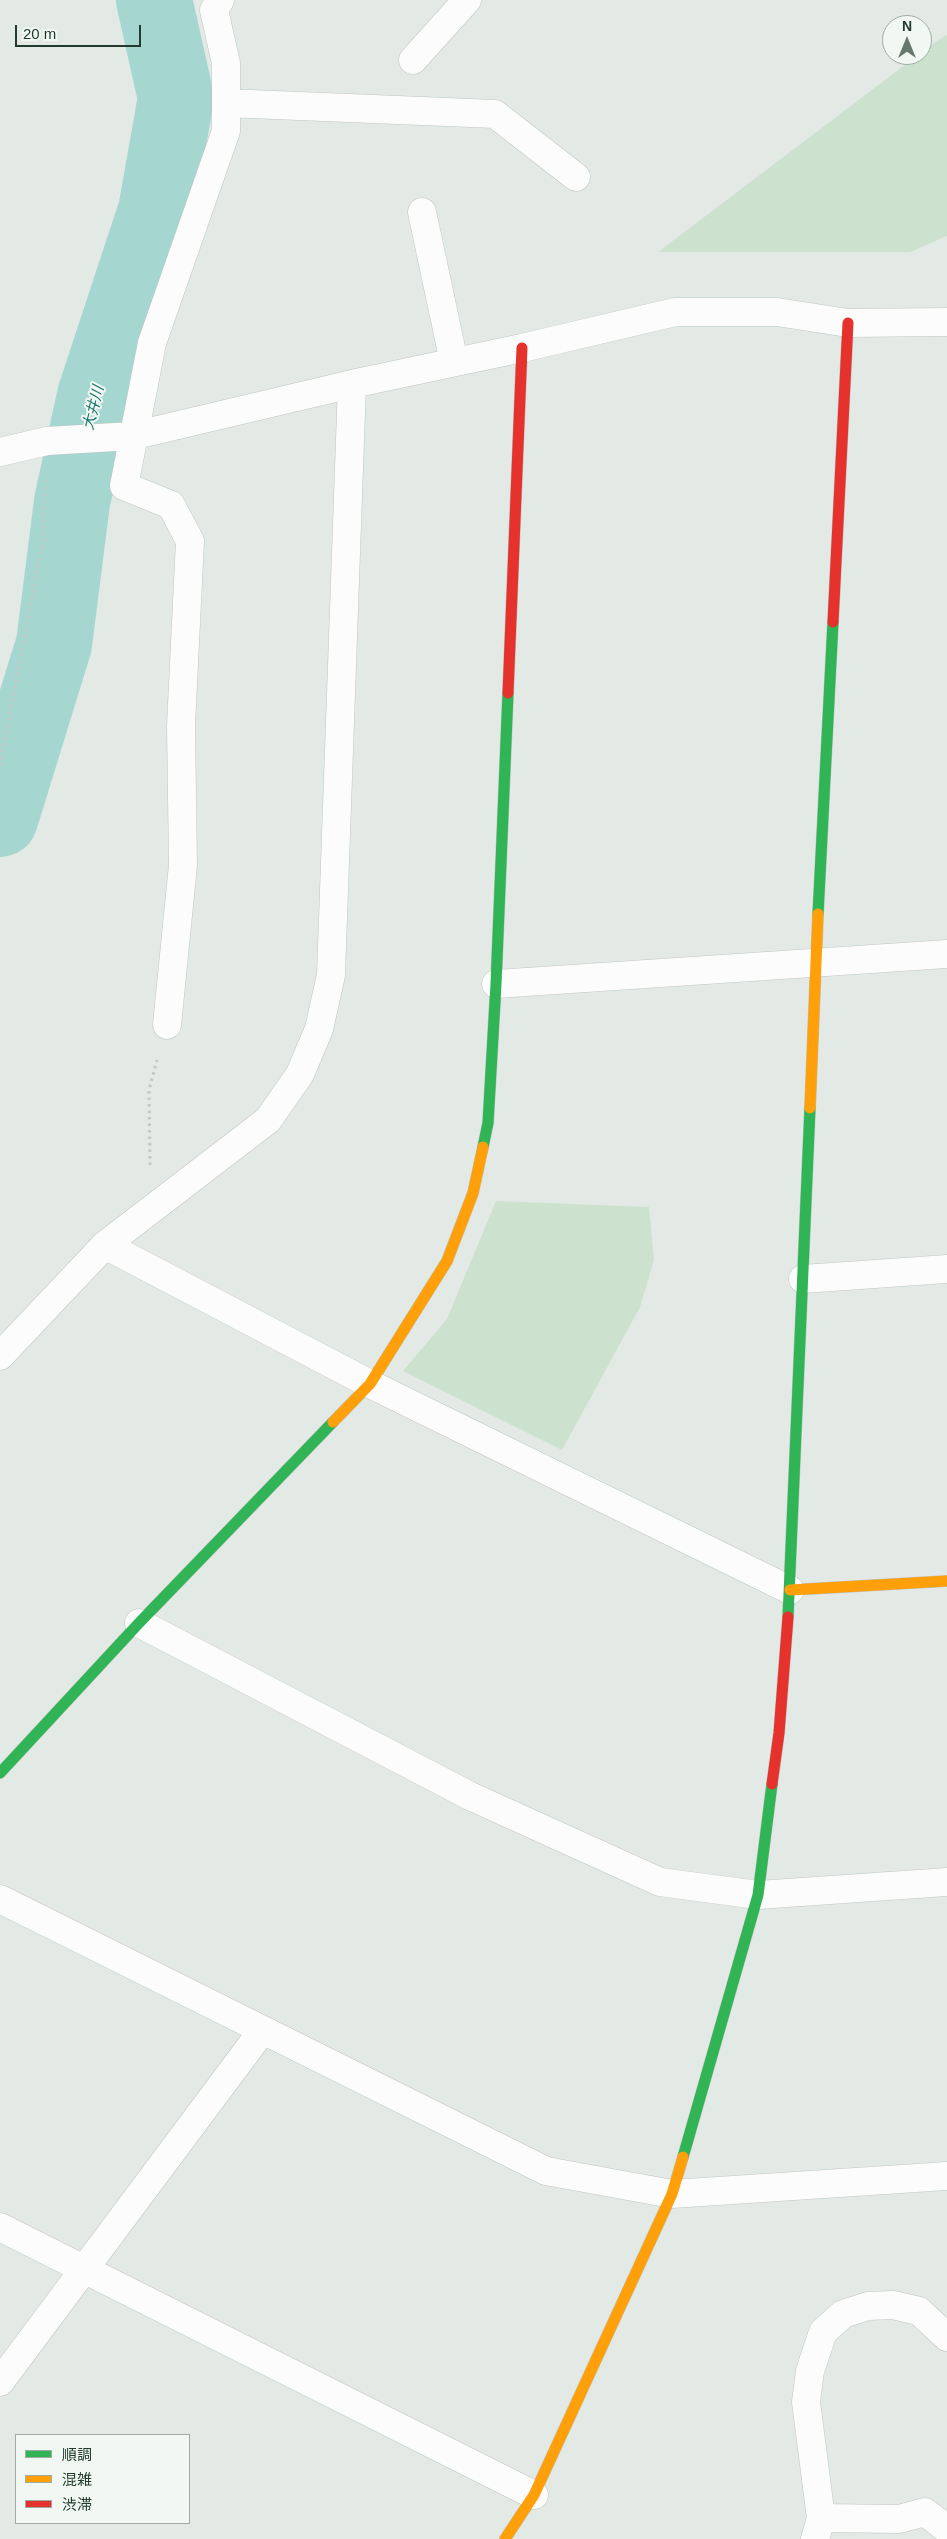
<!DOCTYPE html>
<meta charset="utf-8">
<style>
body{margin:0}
#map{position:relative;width:947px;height:2539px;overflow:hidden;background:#e3e9e5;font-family:Arial,"Noto Sans JP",sans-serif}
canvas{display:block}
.legend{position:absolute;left:15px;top:2434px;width:175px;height:90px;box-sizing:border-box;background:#f1f8f3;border:1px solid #9eaca4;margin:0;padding:6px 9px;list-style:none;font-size:15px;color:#223b2e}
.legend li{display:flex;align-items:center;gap:10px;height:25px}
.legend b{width:25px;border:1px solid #9eaca4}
.north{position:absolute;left:882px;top:15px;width:50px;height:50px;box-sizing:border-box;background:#f1f8f3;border:1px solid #9eaca4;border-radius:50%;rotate:0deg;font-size:14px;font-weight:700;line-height:20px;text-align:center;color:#223b2e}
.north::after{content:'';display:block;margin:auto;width:18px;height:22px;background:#66786e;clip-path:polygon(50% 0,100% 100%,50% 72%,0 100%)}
.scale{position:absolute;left:15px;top:25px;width:126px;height:22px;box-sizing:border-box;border:2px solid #223b2e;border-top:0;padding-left:6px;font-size:15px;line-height:18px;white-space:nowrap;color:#223b2e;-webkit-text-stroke:4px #f1f8f3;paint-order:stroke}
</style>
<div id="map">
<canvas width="947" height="2539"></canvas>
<ul class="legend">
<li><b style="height:6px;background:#30b455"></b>順調</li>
<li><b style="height:6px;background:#ff9f0a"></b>混雑</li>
<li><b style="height:6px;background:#e5322d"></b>渋滞</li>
</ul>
<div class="north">N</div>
<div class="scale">20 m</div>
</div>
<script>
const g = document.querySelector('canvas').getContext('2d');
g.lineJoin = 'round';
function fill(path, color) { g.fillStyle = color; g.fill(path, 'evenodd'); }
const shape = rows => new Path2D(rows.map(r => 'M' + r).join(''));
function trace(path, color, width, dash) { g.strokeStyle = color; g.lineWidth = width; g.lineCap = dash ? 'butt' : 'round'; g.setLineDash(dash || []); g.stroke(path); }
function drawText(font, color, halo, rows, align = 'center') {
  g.font = font + ' Arial,"Noto Sans JP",sans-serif'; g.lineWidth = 4; g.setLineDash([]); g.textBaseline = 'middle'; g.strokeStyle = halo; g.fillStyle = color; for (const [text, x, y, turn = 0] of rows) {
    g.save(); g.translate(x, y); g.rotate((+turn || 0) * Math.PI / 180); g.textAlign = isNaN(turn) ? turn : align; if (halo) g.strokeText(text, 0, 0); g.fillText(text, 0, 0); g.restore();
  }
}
fill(shape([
 [947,35,947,236,910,252,658,252,918,55,922,55,922,52,937,41],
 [496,1201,649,1207,654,1260,640,1307,562,1450,403,1371,447,1319]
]), '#cce2ce');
trace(shape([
 [0,819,54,644,72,502,95,396,156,211,176,98,154,0]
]), '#a5d7d0', 76);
const street = shape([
 [413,60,467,0],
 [226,103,495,114,576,177],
 [422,212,454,362],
 [0,452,47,441,132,436,352,384,522,348,675,312,777,312,848,323,947,322],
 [496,984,947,954],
 [167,1025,183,865,181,725,190,541,171,505,124,486,152,343,226,131,226,63,214,10,220,0],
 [105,1245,370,1384,790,1590],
 [803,1279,947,1269],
 [0,1356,105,1245,268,1120,300,1074,319,1029,331,975,352,384],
 [139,1623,470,1796,660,1882,758,1895,947,1882],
 [0,1899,546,2171,672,2194,947,2176],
 [0,2227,534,2495],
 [0,2382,262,2031],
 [821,2518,899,2519,925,2512,947,2529],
 [815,2539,821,2518,806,2402,810,2371,823,2332,843,2314,868,2306,893,2305,919,2311,947,2337]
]);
const fast = shape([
 [818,914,833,622],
 [483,1147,488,1123,496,984,508,693],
 [788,1617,810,1108],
 [0,1773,139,1623,333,1422],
 [683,2157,758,1895,772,1784]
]);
const slow = shape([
 [810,1108,818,914],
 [333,1422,370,1384,447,1261,473,1193,483,1147],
 [790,1590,947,1581],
 [505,2539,534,2495,672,2194,683,2157]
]);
const jam = shape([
 [833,622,848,323],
 [508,693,522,348],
 [772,1784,779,1733,788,1617]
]);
trace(street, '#c0c6c2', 29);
trace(fast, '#bfc6c2', 12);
trace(slow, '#bfc6c2', 12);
trace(jam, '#bfc6c2', 12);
trace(shape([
 [0,765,43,541,45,479],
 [150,1165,149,1090,157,1060]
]), '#c0c9c4', 3, [2.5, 4]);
trace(street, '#fbfcfb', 28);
trace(fast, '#30b455', 11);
trace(slow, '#ff9f0a', 11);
trace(jam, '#e5322d', 11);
drawText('italic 15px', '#1e756d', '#f1f8f3', [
 ["大井川",94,408,-76]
]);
</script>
